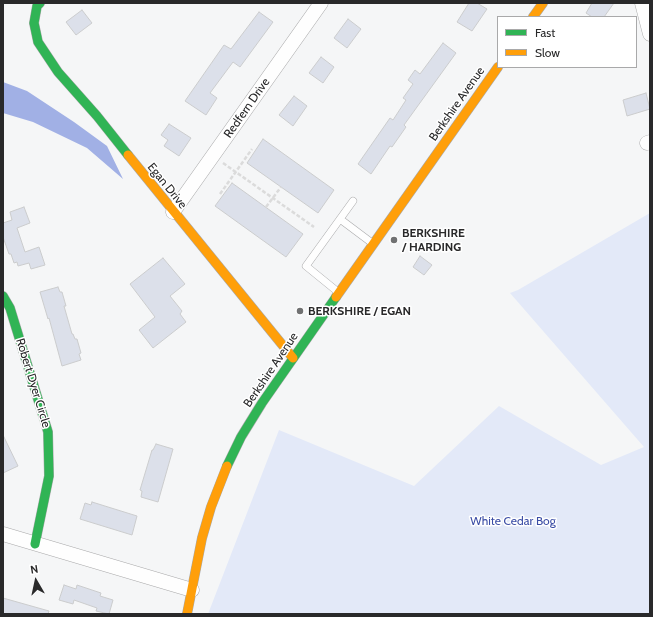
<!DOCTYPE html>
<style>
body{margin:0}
#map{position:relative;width:653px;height:617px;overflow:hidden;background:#f5f6f7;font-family:Cabin,sans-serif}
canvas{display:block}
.frame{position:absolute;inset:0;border:4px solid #29292a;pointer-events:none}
.legend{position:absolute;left:497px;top:16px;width:140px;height:52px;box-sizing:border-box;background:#fff;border:1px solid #a9a9aa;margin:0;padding:5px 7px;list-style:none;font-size:12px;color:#29292a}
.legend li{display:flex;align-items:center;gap:8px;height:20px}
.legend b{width:20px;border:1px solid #a9a9aa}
.north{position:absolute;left:16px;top:561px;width:40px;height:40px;-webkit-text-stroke:3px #fff;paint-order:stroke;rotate:351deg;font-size:11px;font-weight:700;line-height:16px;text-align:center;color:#29292a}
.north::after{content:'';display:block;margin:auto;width:14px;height:18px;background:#29292a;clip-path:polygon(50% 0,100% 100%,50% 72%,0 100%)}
</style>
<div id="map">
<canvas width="653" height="617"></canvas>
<div class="frame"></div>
<ul class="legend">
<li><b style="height:5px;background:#30b455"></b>Fast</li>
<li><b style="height:5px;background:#ff9f0a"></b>Slow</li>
</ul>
<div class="north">N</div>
</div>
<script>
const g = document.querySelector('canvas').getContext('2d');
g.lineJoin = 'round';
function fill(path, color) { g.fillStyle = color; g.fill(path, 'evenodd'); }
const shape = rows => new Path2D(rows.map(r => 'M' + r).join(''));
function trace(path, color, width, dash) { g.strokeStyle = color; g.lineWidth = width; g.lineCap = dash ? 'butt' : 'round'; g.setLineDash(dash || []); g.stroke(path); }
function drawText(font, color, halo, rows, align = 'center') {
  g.font = font + ' Cabin,sans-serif'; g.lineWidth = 3; g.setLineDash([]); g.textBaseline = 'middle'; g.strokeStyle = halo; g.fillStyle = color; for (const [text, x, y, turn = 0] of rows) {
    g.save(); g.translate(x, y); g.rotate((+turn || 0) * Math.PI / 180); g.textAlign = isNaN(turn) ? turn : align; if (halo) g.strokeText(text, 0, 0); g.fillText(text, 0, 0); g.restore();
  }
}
fill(shape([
 [650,213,650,614,208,614,279,430,414,486,499,406,601,465,644,447,510,293,518,290]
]), '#e3e9f8');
fill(shape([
 [3,82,27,91,74,122,107,146,123,179,87,148,33,122,3,113]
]), '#a1b0e5');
const building = shape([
 [469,3,477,3,487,9,472,31,457,22,469,3],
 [592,3,614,3,604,17,592,17,586,13,592,3],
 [82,10,92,23,76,35,66,22,82,10],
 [259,12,273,22,240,67,233,62,210,93,217,98,206,115,185,101,224,45,231,49,259,12],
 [348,19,361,29,347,48,334,38,348,19],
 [443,43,456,53,404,125,406,127,392,147,390,146,371,174,358,164,390,118,393,120,406,100,403,98,413,84,408,80,415,70,420,74,443,43],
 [321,57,334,67,323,83,309,73,321,57],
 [646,93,650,109,627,116,623,100,646,93],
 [294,96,307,106,293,126,279,115,294,96],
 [169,124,191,138,179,156,164,146,168,140,161,135,169,124],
 [263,139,334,190,318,213,247,163,263,139],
 [232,183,303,234,286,257,215,206,232,183],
 [24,207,30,223,17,228,25,252,39,247,45,265,31,269,29,263,18,266,17,262,14,263,11,254,9,254,3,237,3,223,12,220,10,212,24,207],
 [420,256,432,265,424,275,413,267,420,256],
 [163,258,185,284,170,296,182,311,180,314,186,322,153,348,139,330,155,317,130,284,163,258],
 [58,287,60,292,62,292,66,306,64,306,72,334,73,334,75,339,77,339,81,353,79,354,81,360,62,366,49,318,48,319,40,292,58,287],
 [3,435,18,466,3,473,3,435],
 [156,444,173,449,158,502,141,497,142,491,140,490,152,450,153,450,156,444],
 [92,502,137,516,132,535,80,519,85,503,91,505,92,502],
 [64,585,76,589,77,585,101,593,100,596,113,600,109,614,96,611,97,608,74,600,73,604,59,600,64,585],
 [3,598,49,611,48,614,3,614,3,598]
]);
fill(building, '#dce0ea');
trace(building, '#cbcccd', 1);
const lane = shape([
 [340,219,372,243],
 [338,292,306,266,353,201]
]);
const street = shape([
 [642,3,650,34],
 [647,143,650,142],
 [173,212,321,3],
 [3,534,192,590]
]);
const fast = shape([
 [40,3,37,6,34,23,38,42,58,72,97,116,128,155],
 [3,296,10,308,48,432,49,476,35,544],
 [227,466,241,437,262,403,336,297]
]);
const slow = shape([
 [533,17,543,3],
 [128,155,293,358],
 [336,297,498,67],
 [187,614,202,538,211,507,227,466]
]);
trace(lane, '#a9a9aa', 8);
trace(street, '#a9a9aa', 15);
trace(fast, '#a9a9aa', 10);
trace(slow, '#a9a9aa', 10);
trace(shape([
 [223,163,314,227],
 [220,194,252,149],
 [266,207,281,187]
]), '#dbdbdb', 2.5, [4, 2]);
trace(lane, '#fefefe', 7);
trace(street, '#fefefe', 14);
trace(fast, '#30b455', 9);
trace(slow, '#ff9f0a', 9);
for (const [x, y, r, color] of [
 [394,240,4,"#707172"],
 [300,311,4,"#707172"]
]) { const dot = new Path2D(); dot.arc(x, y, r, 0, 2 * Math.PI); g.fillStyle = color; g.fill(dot); trace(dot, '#fff', 1.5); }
drawText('12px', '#29292a', '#fff', [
 ["Berkshire Avenue",457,104,-55],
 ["Redfern Drive",247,108,-55],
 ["Egan Drive",167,186,51],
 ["Berkshire Avenue",271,370,-56],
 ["Robert Dyer Circle",33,383,73]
]);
drawText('bold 12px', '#29292a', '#fff', [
 ["BERKSHIRE",402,233],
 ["/ HARDING",402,247],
 ["BERKSHIRE / EGAN",308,311]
], 'left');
drawText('12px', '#3a4ca5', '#fff', [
 ["White Cedar Bog",513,521]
]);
</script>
